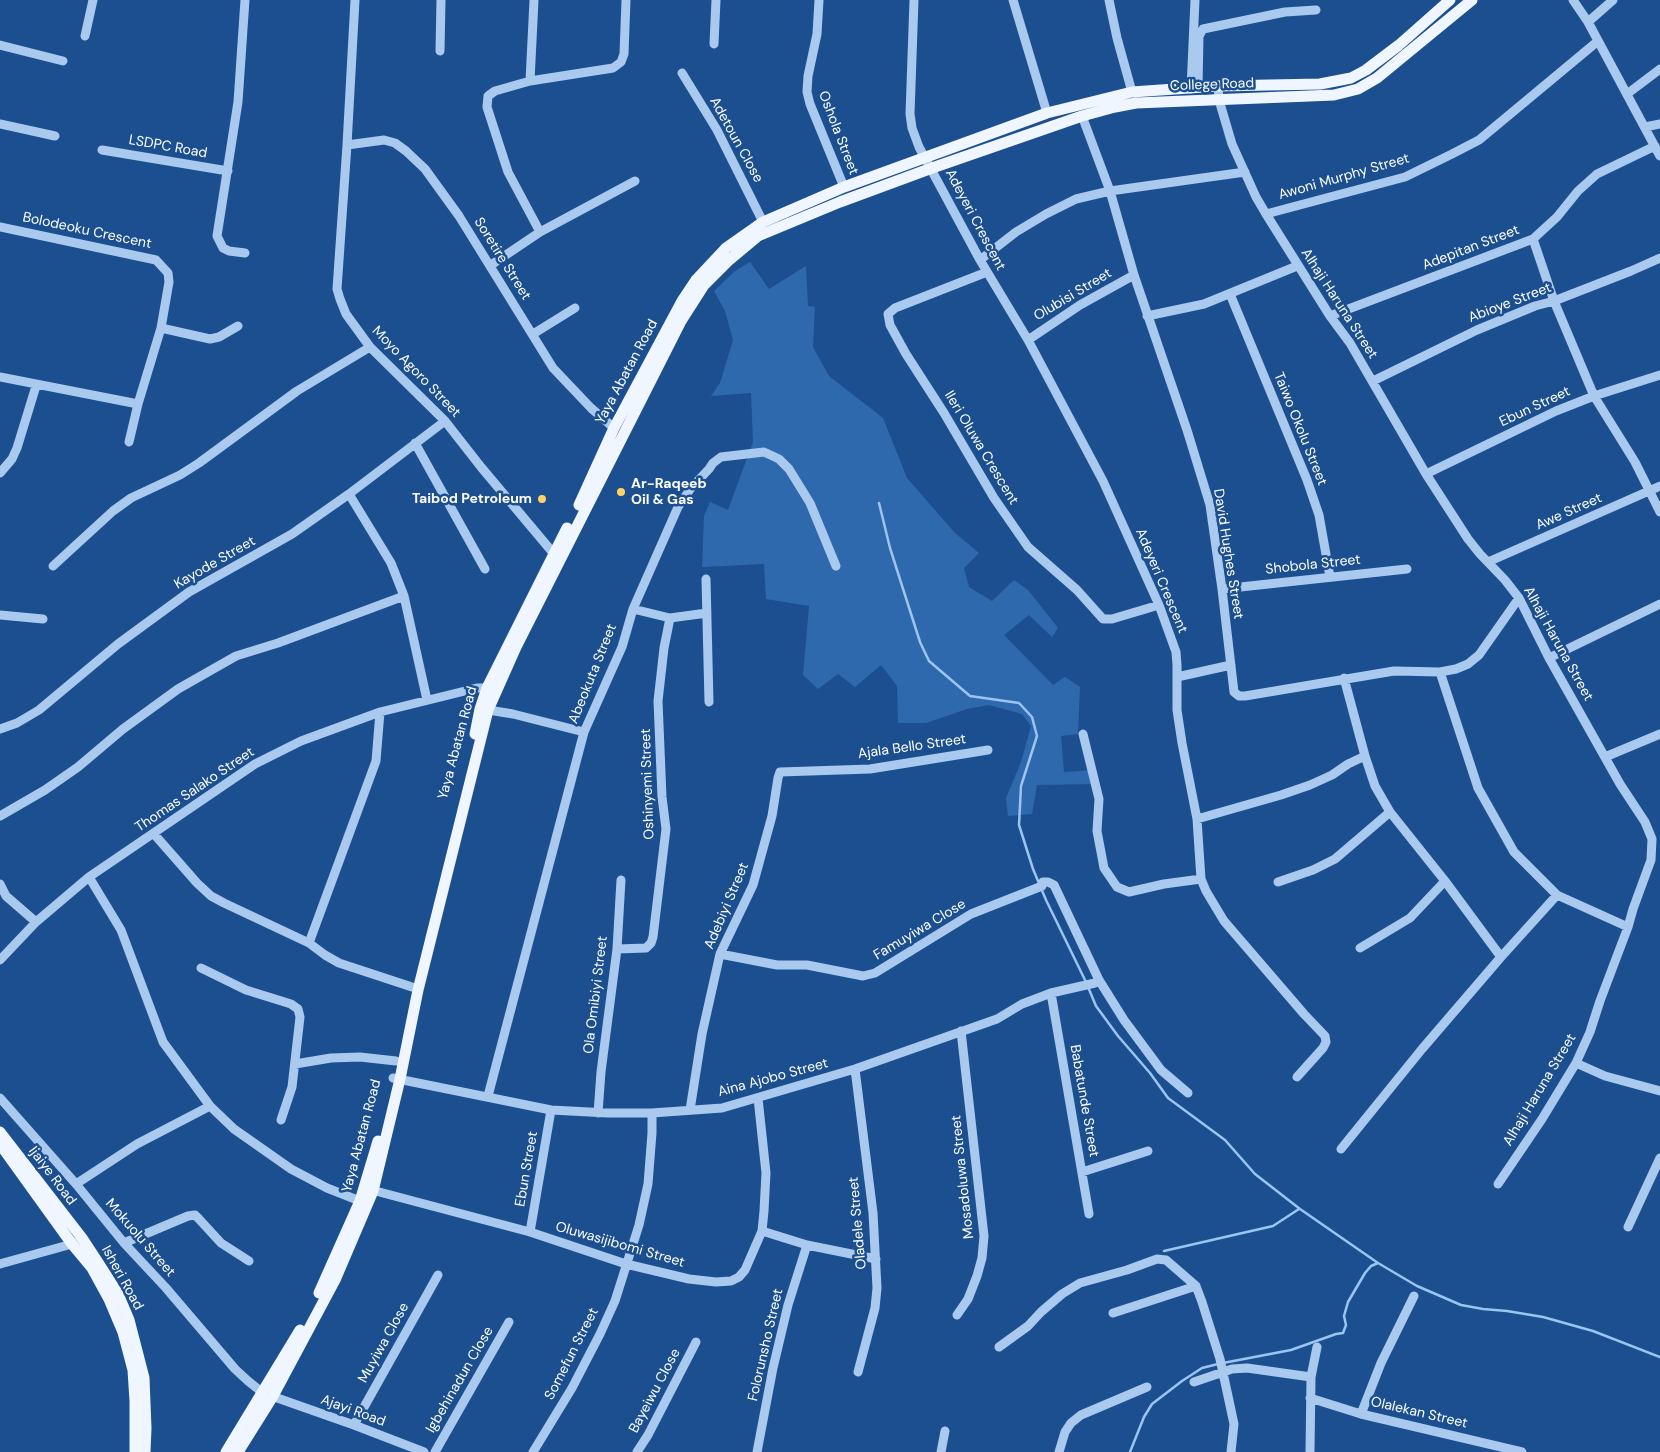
<!DOCTYPE html>
<style>
body{margin:0}
canvas{display:block;background:#1b4f8f}
</style>
<canvas width="1660" height="1452"></canvas>
<script>
const g = document.querySelector('canvas').getContext('2d');
g.lineJoin = 'round';
function fill(path, color) { g.fillStyle = color; g.fill(path, 'evenodd'); }
const shape = rows => new Path2D(rows.map(r => 'M' + r).join(''));
function trace(path, color, width, dash) { g.strokeStyle = color; g.lineWidth = width; g.lineCap = dash ? 'butt' : 'round'; g.setLineDash(dash || []); g.stroke(path); }
function drawText(font, color, halo, rows, align = 'center') {
  g.font = font + ' "DM Sans",sans-serif'; g.lineWidth = 5; g.setLineDash([]); g.textBaseline = 'middle'; g.strokeStyle = halo; g.fillStyle = color; for (const [text, x, y, turn = 0] of rows) {
    g.save(); g.translate(x, y); g.rotate((+turn || 0) * Math.PI / 180); g.textAlign = isNaN(turn) ? turn : align; if (halo) g.strokeText(text, 0, 0); g.fillText(text, 0, 0); g.restore();
  }
}
fill(shape([
 [750,262,769,289,806,266,808,306,815,307,813,347,829,376,883,418,907,478,955,533,979,553,964,568,969,587,992,601,1014,580,1028,590,1058,628,1052,637,1029,615,1004,635,1053,685,1065,677,1080,687,1078,734,1061,736,1064,772,1093,770,1094,784,1037,785,1032,814,1008,816,1006,798,1021,762,1031,726,1022,714,989,705,967,709,926,723,898,723,897,686,881,665,855,687,838,674,818,689,803,675,809,606,766,599,764,564,702,567,704,516,710,502,728,510,753,442,751,393,711,396,720,383,733,340,725,311,714,291,735,271]
]), '#2e69ad');
trace(shape([
 [879,503,890,548,920,642,929,661,970,696,1019,703,1032,717,1037,736,1021,786,1019,825,1033,869,1046,900,1086,982],
 [1088,987,1096,1006,1118,1036,1150,1073,1168,1098,1225,1140,1255,1174,1300,1209,1378,1263,1417,1286,1461,1305,1483,1309,1507,1311,1543,1317,1593,1331,1660,1357],
 [1164,1251,1273,1226,1299,1209],
 [1223,1363,1291,1350,1336,1334,1343,1333,1346,1325,1344,1316,1348,1302,1365,1273,1371,1266,1378,1263],
 [1130,1452,1144,1417,1152,1404,1182,1381,1202,1368,1218,1364]
]), '#9cc4f0', 2.5);
trace(shape([
 [355,0,347,145,337,289,340,299,346,314,370,347,445,421,481,467,554,554],
 [819,0,817,34,808,76,807,92,810,104,844,187],
 [914,0,910,114,912,128,919,147,980,260,1028,340,1103,481,1159,605,1176,652,1177,665,1177,710,1182,743,1197,819,1201,879,1206,891,1224,921,1304,1014,1325,1036,1326,1042,1323,1048,1297,1077],
 [1013,0,1047,113],
 [1109,0,1117,38,1132,92],
 [1573,0,1588,22,1660,156],
 [1588,22,1613,0],
 [85,36,93,0],
 [714,44,716,0],
 [0,45,63,61],
 [440,51,441,0],
 [682,73,717,130,763,222],
 [530,81,534,0],
 [1218,86,1219,100,1232,144,1256,197,1266,214,1330,316,1350,343,1426,474,1468,539,1480,554,1505,580,1519,598,1549,658,1620,784,1645,822,1652,839,1651,860,1633,909,1628,927,1600,1001,1590,1032,1576,1063,1542,1119,1498,1184],
 [1198,88,1199,36,1203,29,1285,12,1316,10],
 [1191,89,1195,0],
 [1627,94,1660,69],
 [1082,116,1110,191,1134,275,1187,430,1210,505,1222,589,1234,692,1239,696,1245,696,1394,671,1440,672,1456,669,1468,664,1479,655,1519,598],
 [0,124,55,136],
 [1645,127,1660,124],
 [347,145,384,140,395,143,406,151,425,169,459,216,553,368,591,408,614,428],
 [102,150,228,171],
 [1266,214,1405,177,1452,154,1479,140,1598,41],
 [0,227,156,260,168,273,169,282,161,328,138,404,129,442],
 [540,232,508,172,487,107,488,96,495,91,530,81,613,68,621,62,624,54,626,0],
 [1533,239,1554,301,1594,396,1635,462,1660,512],
 [245,253,229,251,223,248,217,236,238,102,245,0],
 [980,260,1016,232,1046,214,1076,199,1110,191,1245,172],
 [491,265,540,232,635,181],
 [987,272,895,308,888,314,890,325,906,354,944,413,994,498,1028,547,1077,590,1103,619,1112,619,1159,605],
 [1230,294,1307,480,1319,515,1330,577],
 [1147,316,1204,304,1297,266],
 [1330,316,1533,239,1557,217,1578,191,1597,174,1655,146],
 [161,328,210,339,219,337,238,326],
 [533,334,575,308],
 [1028,340,1080,305,1134,275],
 [0,377,138,404],
 [1373,381,1477,330,1535,306,1554,301,1631,271,1660,258],
 [415,443,485,569],
 [0,473,12,459,17,448,36,386],
 [1426,474,1556,411,1594,396,1660,375],
 [349,494,391,563,404,596,427,700],
 [1488,562,1660,486],
 [53,566,113,511,131,498,180,475,199,463,297,391,370,347],
 [706,579,709,702],
 [1222,589,1407,569],
 [633,609,670,618,707,613],
 [0,615,43,619],
 [1549,658,1660,604],
 [1440,672,1478,788,1514,852,1557,895,1628,927],
 [1177,677,1231,665],
 [482,709,513,714,584,732],
 [0,729,17,723,39,710,118,644,189,592,292,534,349,494,445,421],
 [1083,734,1099,799,1097,831,1104,868,1117,887,1129,892,1164,884,1201,879],
 [1365,756,1375,786,1390,812,1445,881,1501,957],
 [1605,757,1660,734],
 [0,816,45,790,78,767,123,729,178,689,236,656,278,643,404,596],
 [1197,819,1281,795,1310,785,1332,775,1348,764,1365,756,1344,678],
 [154,834,197,883,211,896,224,903,309,943,376,761,380,712],
 [89,877,121,930,163,1042,210,1106,234,1129,291,1169,327,1188,365,1203],
 [1278,882,1313,870,1335,859,1390,812],
 [0,884,6,896,36,922],
 [309,943,325,955,339,963,412,987],
 [1360,948,1410,918,1445,881],
 [617,949,646,948,651,943,653,937,666,829,662,797,658,701,664,648,670,618],
 [720,954,777,965,807,965,863,976,875,973,971,914,1042,886,1043,882,1048,882,1054,885,1099,980,1124,1020,1161,1070,1188,1093],
 [0,960,36,922,89,877,255,764,301,741,380,712,469,690,478,688,491,688],
 [201,968,246,990,291,1004,298,1009,300,1017,292,1087,281,1120],
 [1051,993,1089,1214],
 [1576,1063,1605,1076,1660,1091],
 [295,1064,331,1058,360,1057,396,1061],
 [855,1069,873,1213,877,1288,875,1308,858,1372],
 [393,1078,551,1110,608,1113,652,1113,722,1108,855,1069,997,1019,1022,1004,1051,993,1095,983,1099,980],
 [488,1096,584,732,622,647,633,609,678,507,691,488,709,469,713,463,721,457,764,452,779,459,789,469,810,503,836,566],
 [0,1098,76,1184,124,1243,166,1288,235,1369,248,1381,263,1393,354,1425,424,1452],
 [690,1110,702,1034,720,954,753,885,772,816,778,778,780,772,870,769,988,750],
 [598,1113,601,1072,617,949,621,880],
 [1341,1149,1422,1049,1501,957,1557,895],
 [1082,1172,1148,1151],
 [76,1184,137,1144,210,1106],
 [368,1189,530,1232,626,1264,689,1279,716,1282,731,1281,739,1277,745,1270,762,1231,764,1211,766,1173,758,1098],
 [1628,1227,1660,1158],
 [762,1231,807,1245,876,1259],
 [530,1232,551,1110],
 [124,1243,188,1216,195,1215,199,1219,221,1243,249,1261],
 [0,1264,72,1244,77,1241],
 [1113,1313,1196,1286],
 [957,1315,968,1299,977,1276,982,1258,984,1236,961,1031],
 [999,1347,1028,1326,1041,1312,1062,1294,1080,1283,1127,1270,1157,1259,1166,1260,1196,1286,1202,1302,1220,1359,1234,1424,1231,1452],
 [1194,1382,1232,1369,1247,1368,1311,1377],
 [1310,1398,1361,1414,1522,1452],
 [1361,1414,1381,1363,1414,1296],
 [354,1425,438,1275],
 [435,1452,509,1322],
 [533,1452,572,1388,600,1334,615,1301,639,1225,648,1184,652,1133,652,1113],
 [637,1452,648,1435,696,1342],
 [757,1452,773,1368,788,1305,807,1245],
 [941,1452,945,1431],
 [1059,1452,1065,1432,1071,1423,1081,1415,1147,1387],
 [1310,1452,1311,1377,1317,1347]
]), '#a9c9ee', 9);
trace(shape([
 [579,505,614,428,682,301,696,280,726,248,763,222,844,187,1047,113,1132,92,1218,86,1320,84,1351,78,1366,70,1399,45,1450,0],
 [475,734,480,709,487,688,567,528],
 [0,1132,82,1238,99,1264,118,1294,129,1320,144,1378,146,1428,145,1452],
 [0,1144,72,1244,92,1268,109,1299,123,1332,133,1370,135,1401,135,1452],
 [319,1293,360,1201,378,1141],
 [226,1452,300,1330],
 [238,1452,273,1396,335,1280,373,1191,400,1079,418,990,488,710,516,647,681,321,704,285,728,261,758,236,840,202,932,168,1082,116,1115,107,1136,103,1334,95,1358,89,1377,78,1472,0]
]), '#f0f6ff', 11);
for (const [x, y, r, color] of [
 [621,492,5,"#ffd166"],
 [542,499,5,"#ffd166"]
]) { const dot = new Path2D(); dot.arc(x, y, r, 0, 2 * Math.PI); g.fillStyle = color; g.fill(dot); trace(dot, '#1b4f8f', 2); }
drawText('14px', '#fff', '#1b4f8f', [
 ["College Road",1212,85,-2],
 ["Oshola Street",838,133,69],
 ["Adetoun Close",736,140,61],
 ["LSDPC Road",168,147,10],
 ["Awoni Murphy Street",1344,177,-16],
 ["Adeyeri Crescent",975,220,62],
 ["Bolodeoku Crescent",87,231,12],
 ["Adepitan Street",1471,248,-21],
 ["Soretire Street",502,259,58],
 ["Olubisi Street",1073,295,-31],
 ["Abioye Street",1510,303,-21],
 ["Alhaji Haruna Street",1339,304,57],
 ["Moyo Agoro Street",416,372,46],
 ["Yaya Abatan Road",627,372,-62],
 ["Ebun Street",1535,407,-25],
 ["Taiwo Okolu Street",1300,429,68],
 ["Ileri Oluwa Crescent",981,448,59],
 ["Awe Street",1569,512,-24],
 ["David Hughes Street",1228,554,81],
 ["Kayode Street",215,563,-30],
 ["Shobola Street",1313,565,-6],
 ["Adeyeri Crescent",1161,581,67],
 ["Alhaji Haruna Street",1558,644,61],
 ["Abeokuta Street",593,674,-68],
 ["Yaya Abatan Road",458,743,-75],
 ["Ajala Bello Street",912,747,-8],
 ["Oshinyemi Street",648,784,-92],
 ["Thomas Salako Street",195,790,-34],
 ["Adebiyi Street",727,906,-67],
 ["Famuyiwa Close",920,930,-31],
 ["Ola Omibiyi Street",596,995,-83],
 ["Aina Ajobo Street",773,1078,-15],
 ["Alhaji Haruna Street",1540,1090,-59],
 ["Babatunde Street",1084,1101,80],
 ["Yaya Abatan Road",362,1136,-75],
 ["Ebun Street",527,1169,-80],
 ["Ijaiye Road",52,1176,53],
 ["Mosadoluwa Street",963,1177,-96],
 ["Oladele Street",858,1223,-95],
 ["Mokuolu Street",140,1238,49],
 ["Oluwasijibomi Street",620,1245,16],
 ["Isheri Road",122,1278,61],
 ["Muyiwa Close",384,1343,-61],
 ["Folorunsho Street",766,1345,-77],
 ["Somefun Street",572,1354,-63],
 ["Igbehinadun Close",460,1380,-60],
 ["Bayeiwu Close",655,1391,-62],
 ["Ajayi Road",353,1411,20],
 ["Olalekan Street",1419,1413,13]
]);
drawText('bold 14px', '#fff', '#1b4f8f', [
 ["Ar-Raqeeb",631,484],
 ["Oil & Gas",631,500],
 ["Taibod Petroleum",532,499,"right"]
], 'left');
</script>
